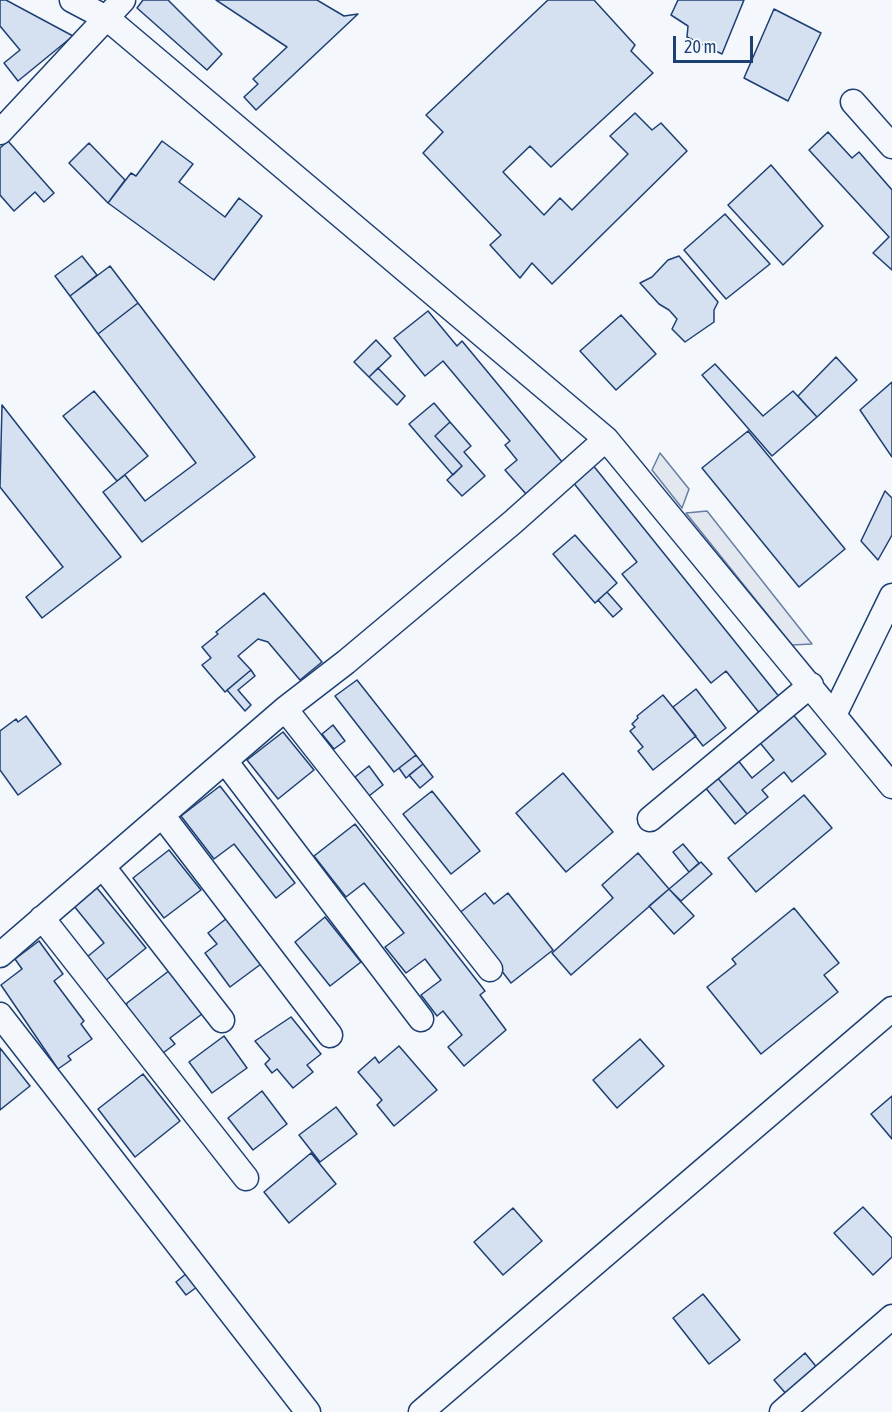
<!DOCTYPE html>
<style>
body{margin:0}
#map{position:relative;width:892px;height:1412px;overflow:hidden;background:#f4f7fb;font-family:"Asap Condensed",sans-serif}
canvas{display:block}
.scale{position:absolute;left:673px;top:36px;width:80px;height:27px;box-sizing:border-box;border:3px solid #1d3f73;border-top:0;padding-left:8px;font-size:18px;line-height:21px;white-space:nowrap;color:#1d3f73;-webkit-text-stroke:4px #f4f7fb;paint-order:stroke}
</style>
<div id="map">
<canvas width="892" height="1412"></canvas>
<div class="scale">20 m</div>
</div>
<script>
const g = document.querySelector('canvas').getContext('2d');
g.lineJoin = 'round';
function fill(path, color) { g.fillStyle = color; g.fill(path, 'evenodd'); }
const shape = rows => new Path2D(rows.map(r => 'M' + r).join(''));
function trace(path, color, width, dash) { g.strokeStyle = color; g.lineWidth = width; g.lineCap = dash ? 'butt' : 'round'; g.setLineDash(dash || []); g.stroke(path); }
const parking = shape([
 [660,453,689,489,682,508,652,470,660,453],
 [707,511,812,644,792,645,686,513,707,511]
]);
fill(parking, '#e3e8f0');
trace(parking, '#687fa3', 1.5);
const building = shape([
 [0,0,6,0,73,36,18,81,4,63,20,50,0,26,0,0],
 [143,0,168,0,222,54,207,70,137,8,143,0],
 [216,0,317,0,344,16,358,14,256,110,244,97,258,84,253,79,287,47,216,0],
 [548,0,594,0,635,45,631,51,653,73,551,167,530,146,503,172,544,215,560,198,572,210,628,154,610,136,635,113,652,130,661,123,687,151,552,284,532,263,520,278,490,245,501,235,423,153,443,132,426,115,548,0],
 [678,0,744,0,722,54,687,37,688,26,671,15,678,0],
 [774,9,821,33,788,101,744,78,774,9],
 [828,132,852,158,859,152,892,190,892,270,873,253,889,237,809,150,828,132],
 [8,141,54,193,44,202,35,192,14,211,0,195,0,148,8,141],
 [162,141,193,164,179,182,225,217,239,198,262,216,214,280,108,203,131,173,136,176,162,141],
 [89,143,125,180,108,203,69,163,89,143],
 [771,165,823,226,783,265,728,205,771,165],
 [725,214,770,264,726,299,684,250,725,214],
 [82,256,97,275,70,296,55,276,82,256],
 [679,256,718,302,714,310,714,322,685,342,672,329,677,319,669,310,659,304,640,283,652,277,668,260,679,256],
 [110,266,138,303,98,334,70,296,110,266],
 [138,303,255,457,142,542,103,492,125,475,145,501,196,463,98,334,138,303],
 [428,311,457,346,462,341,563,463,526,494,505,470,517,460,505,445,510,441,443,361,425,376,394,338,428,311],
 [621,315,656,354,616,390,580,351,621,315],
 [376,340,391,356,369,377,354,362,376,340],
 [836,357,857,380,817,417,798,396,836,357],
 [715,364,763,416,793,391,817,417,772,456,702,375,715,364],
 [378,368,405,396,397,405,369,377,378,368],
 [892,382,892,457,860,410,892,382],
 [94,391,148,456,117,481,63,416,94,391],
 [434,403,450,422,435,436,462,466,453,475,409,424,434,403],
 [2,405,121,557,42,618,26,597,63,567,0,487,2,405],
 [450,422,471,446,464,452,485,476,462,496,447,480,462,466,435,436,450,422],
 [748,431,845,549,799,587,702,468,748,431],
 [592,464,781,699,761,715,726,671,711,683,622,574,637,562,572,481,592,464],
 [885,491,892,498,892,535,878,560,861,541,885,491],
 [575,535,617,583,595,603,553,554,575,535],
 [607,592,622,609,613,617,598,600,607,592],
 [264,593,322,662,300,680,268,642,258,639,238,656,251,670,225,692,202,665,211,658,202,647,218,634,216,632,264,593],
 [251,670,255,676,238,690,251,705,245,711,227,690,251,670],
 [357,680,416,755,394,772,335,696,357,680],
 [696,689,726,728,703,746,673,707,696,689],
 [663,695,696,736,653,770,638,751,643,747,630,731,635,727,632,724,638,718,637,716,663,695],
 [791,712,826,754,792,782,784,772,762,790,768,797,747,814,716,776,737,759,752,778,774,760,757,739,791,712],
 [26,716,61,764,18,795,0,770,0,731,16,719,18,722,26,716],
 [333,725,345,741,334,749,322,734,333,725],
 [283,732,314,770,278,799,247,760,283,732],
 [416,755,423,764,406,778,399,768,416,755],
 [423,764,433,777,420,788,409,775,423,764],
 [369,766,383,785,369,796,355,777,369,766],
 [563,773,613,832,566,872,516,813,563,773],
 [716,776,747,814,735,824,704,786,716,776],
 [220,786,295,883,276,898,234,844,214,859,181,816,220,786],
 [432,791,480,851,451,874,403,814,432,791],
 [804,795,832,828,756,892,728,858,804,795],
 [355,824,485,991,480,995,506,1030,464,1066,448,1047,462,1035,443,1011,437,1016,421,995,441,980,425,959,406,973,385,947,404,933,364,883,346,897,314,856,355,824],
 [683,844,699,863,689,872,673,852,683,844],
 [169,850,201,890,164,918,133,878,169,850],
 [638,853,669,889,571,975,552,953,613,898,602,885,638,853],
 [701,862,712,874,681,901,669,889,701,862],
 [97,888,146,948,105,981,87,957,104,943,74,906,97,888],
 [669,889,694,916,674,934,649,906,669,889],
 [485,893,494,904,508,893,553,950,511,983,458,914,485,893],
 [794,908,839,963,824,975,838,992,761,1054,707,987,736,964,732,959,794,908],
 [325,917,361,962,330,986,295,942,325,917],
 [227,918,261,964,230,987,205,953,217,944,208,933,227,918],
 [39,941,63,974,54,981,84,1021,81,1024,92,1039,68,1056,71,1060,58,1069,1,985,22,969,15,959,39,941],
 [170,970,204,1007,202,1014,170,1038,175,1044,159,1056,125,1012,127,1003,170,970],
 [291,1017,321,1054,307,1065,313,1072,293,1088,277,1069,272,1073,265,1064,270,1059,255,1041,291,1017],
 [224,1036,247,1068,212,1093,189,1062,224,1036],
 [640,1039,664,1066,617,1108,593,1080,640,1039],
 [399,1046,437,1090,394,1126,377,1105,382,1100,358,1072,375,1057,379,1063,399,1046],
 [0,1048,30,1086,0,1110,0,1048],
 [143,1074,180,1121,135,1157,98,1109,143,1074],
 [262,1091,287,1124,253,1150,228,1118,262,1091],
 [892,1096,892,1139,871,1114,892,1096],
 [336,1107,357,1134,320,1162,299,1135,336,1107],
 [311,1153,336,1184,289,1223,264,1192,311,1153],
 [863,1207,892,1238,892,1257,873,1275,834,1233,863,1207],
 [513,1208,542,1241,503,1275,474,1242,513,1208],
 [187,1273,197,1287,186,1295,176,1282,187,1273],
 [703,1294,740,1340,709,1364,673,1318,703,1294],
 [805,1353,819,1370,788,1396,774,1380,805,1353]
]);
fill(building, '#d5e0f0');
trace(building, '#1d3f73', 1.5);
const minor = shape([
 [72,0,108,19,606,439,892,786],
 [853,102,892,146],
 [0,132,123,0],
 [285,709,490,969],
 [834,715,892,596],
 [225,761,421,1019],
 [162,815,330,1035],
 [650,819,811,685],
 [103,867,222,1020],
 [42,918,246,1178],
 [0,955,285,709,346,662,513,522,606,439],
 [0,1015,308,1412],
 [421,1412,892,1009],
 [782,1412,892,1317]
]);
trace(minor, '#1d3f73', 27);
trace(minor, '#f4f7fb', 24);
</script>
